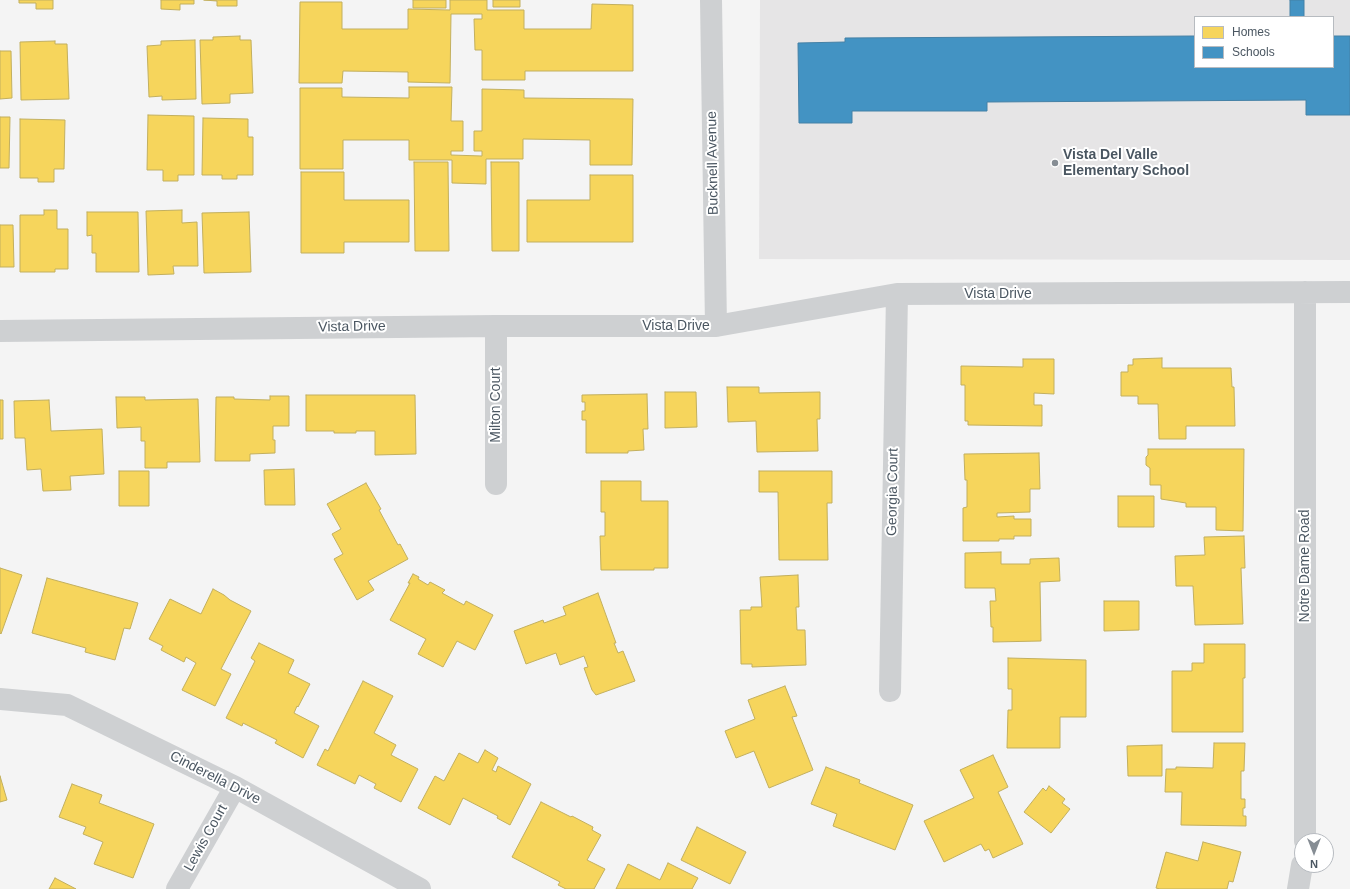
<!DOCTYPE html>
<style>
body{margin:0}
#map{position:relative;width:1350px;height:889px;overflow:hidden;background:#f4f4f4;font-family:Arial,sans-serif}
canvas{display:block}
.legend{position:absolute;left:1194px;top:16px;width:140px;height:52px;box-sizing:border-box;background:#fff;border:1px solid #b7bbc0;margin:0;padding:5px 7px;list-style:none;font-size:12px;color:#4a5661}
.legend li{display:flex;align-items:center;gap:8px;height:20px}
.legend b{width:20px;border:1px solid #b7bbc0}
.north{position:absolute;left:1294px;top:833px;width:40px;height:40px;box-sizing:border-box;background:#fff;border:1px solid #b7bbc0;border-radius:50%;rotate:180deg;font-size:11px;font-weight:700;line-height:16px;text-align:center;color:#4a5661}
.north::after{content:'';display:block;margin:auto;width:14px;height:18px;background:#868d94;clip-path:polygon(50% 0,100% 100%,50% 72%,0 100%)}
</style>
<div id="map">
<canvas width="1350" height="889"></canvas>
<ul class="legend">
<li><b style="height:11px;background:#f6d55c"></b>Homes</li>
<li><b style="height:11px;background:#4393c3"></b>Schools</li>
</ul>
<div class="north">N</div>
</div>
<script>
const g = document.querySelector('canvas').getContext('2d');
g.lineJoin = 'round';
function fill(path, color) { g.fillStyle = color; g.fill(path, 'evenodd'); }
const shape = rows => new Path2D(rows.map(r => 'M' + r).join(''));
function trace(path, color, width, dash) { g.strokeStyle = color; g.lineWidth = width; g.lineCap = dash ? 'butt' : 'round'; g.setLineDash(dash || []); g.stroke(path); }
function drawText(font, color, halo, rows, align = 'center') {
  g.font = font + ' Arial,sans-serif'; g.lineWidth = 4; g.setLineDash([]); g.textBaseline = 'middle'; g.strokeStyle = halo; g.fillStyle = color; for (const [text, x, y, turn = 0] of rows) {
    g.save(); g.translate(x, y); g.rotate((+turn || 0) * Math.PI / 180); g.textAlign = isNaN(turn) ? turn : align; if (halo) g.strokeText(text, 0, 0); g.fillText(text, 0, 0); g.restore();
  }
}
fill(shape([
 [760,0,1350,0,1350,260,759,259],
 [1195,17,1333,17,1333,67,1195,67]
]), '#e6e5e6');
const homes = shape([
 [19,0,53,0,53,9,36,9,36,3,19,3,19,0],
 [161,0,194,0,194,4,180,4,180,10,161,9,161,0],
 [204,0,237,0,237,6,217,6,217,1,204,0],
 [413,0,446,0,446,8,413,8,413,0],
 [450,0,487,0,487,10,524,10,524,29,591,29,592,4,633,5,633,71,525,71,525,80,482,80,482,50,475,50,474,19,482,19,482,14,451,14,450,83,408,82,408,72,343,71,342,83,299,83,300,2,342,2,342,29,408,29,408,9,450,10,450,0],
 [493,0,520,0,520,7,493,7,493,0],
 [240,36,240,40,251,40,253,93,230,94,230,103,202,104,200,40,213,40,213,37,240,36],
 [195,40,196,99,162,100,162,96,149,97,147,46,161,45,161,41,195,40],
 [55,41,55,44,67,44,69,99,21,100,20,42,55,41],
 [0,51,11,51,12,98,0,99,0,51],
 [409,87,452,87,451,121,463,121,463,151,451,151,451,155,482,156,482,151,474,151,474,131,482,131,482,89,524,90,524,98,633,99,632,165,590,165,590,140,523,139,523,159,486,159,486,184,452,183,452,160,409,160,409,140,343,140,343,169,300,169,300,88,342,88,342,97,409,98,409,87],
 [148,115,194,116,194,175,178,175,178,181,163,181,163,170,147,170,148,115],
 [0,117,10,117,9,168,0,168,0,117],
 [203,118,248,119,248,137,253,137,253,175,237,175,237,179,222,179,222,175,202,175,203,118],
 [20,119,65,120,64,169,54,169,54,182,38,182,38,178,20,178,20,119],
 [414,162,448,162,449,251,415,251,414,162],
 [491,162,519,162,519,251,492,251,491,162],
 [301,172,344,172,344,200,409,200,409,242,344,242,344,253,301,253,301,172],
 [590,175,633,175,633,242,527,242,527,200,590,200,590,175],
 [44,210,57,210,57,229,68,229,68,269,55,269,55,272,20,272,20,215,44,215,44,210],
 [182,210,182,223,197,222,198,266,173,266,174,274,148,275,146,211,182,210],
 [87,212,138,212,139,272,96,272,96,253,92,253,92,235,87,236,87,212],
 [249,212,251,272,204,273,202,213,249,212],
 [0,225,13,225,14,267,0,267,0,225],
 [1162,358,1162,368,1231,368,1232,387,1234,387,1235,426,1186,426,1186,439,1159,439,1158,404,1138,404,1138,396,1121,396,1121,372,1128,372,1128,365,1133,365,1133,359,1162,358],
 [1023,359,1054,359,1054,394,1034,393,1034,405,1042,405,1042,426,968,425,968,421,965,421,965,385,961,385,961,366,1023,367,1023,359],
 [727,387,759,387,759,393,820,392,820,419,817,419,818,451,757,452,756,421,728,422,727,387],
 [665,392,696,392,697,427,665,428,665,392],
 [647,394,648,429,643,429,644,450,628,451,628,453,586,453,586,420,582,420,582,411,585,411,585,402,582,402,582,395,647,394],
 [306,395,415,395,416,454,375,455,375,431,356,431,356,433,334,433,334,431,306,431,306,395],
 [270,396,289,396,289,426,273,426,273,440,275,440,275,453,250,454,250,461,215,461,216,397,234,397,234,399,270,400,270,396],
 [116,397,145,397,145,400,198,399,200,462,167,462,167,468,145,468,145,441,141,441,141,427,117,428,116,397],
 [0,400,3,400,3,439,0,439,0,400],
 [49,400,51,431,102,429,104,474,70,476,71,490,43,491,41,469,27,470,25,438,15,438,14,401,49,400],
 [1148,449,1244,449,1243,531,1216,530,1216,507,1186,507,1186,503,1161,499,1161,485,1150,485,1150,468,1146,465,1146,457,1148,455,1148,449],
 [1039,453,1040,489,1030,489,1030,512,997,513,997,517,1014,516,1014,519,1031,519,1031,536,1014,536,1014,539,999,539,999,541,963,541,963,508,967,507,967,480,965,480,964,454,1039,453],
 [294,469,295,505,265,505,264,470,294,469],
 [119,471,149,471,149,506,119,506,119,471],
 [759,471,832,471,832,503,827,503,828,560,779,560,778,492,759,492,759,471],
 [601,481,641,481,641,501,668,501,668,568,654,568,654,570,601,570,600,536,605,536,605,512,601,512,601,481],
 [366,483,381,509,379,510,398,545,400,544,408,559,368,581,374,590,357,600,334,559,343,554,332,534,341,529,327,504,366,483],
 [1118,496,1154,496,1154,527,1118,527,1118,496],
 [1244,536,1245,568,1241,568,1243,624,1195,625,1193,586,1176,586,1175,556,1205,555,1204,537,1244,536],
 [1001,552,1001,564,1030,564,1030,559,1059,558,1060,581,1040,582,1041,641,993,642,993,627,991,627,990,601,996,601,995,588,965,588,965,553,1001,552],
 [0,568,22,575,1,634,0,633,0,568],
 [413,574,419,577,418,579,428,585,430,582,445,590,442,593,464,605,466,601,493,615,475,650,457,641,443,667,418,654,426,639,390,620,410,583,408,583,413,574],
 [798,575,799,607,796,607,797,630,805,630,806,665,752,667,752,664,741,664,740,610,751,610,751,607,762,607,760,577,798,575],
 [47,578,138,603,130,629,124,628,115,660,85,652,86,648,32,633,47,578],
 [213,589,224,595,230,600,251,611,221,669,231,674,215,706,182,690,196,663,186,657,184,662,161,650,163,646,149,639,170,599,201,614,213,589],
 [598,593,616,643,614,643,618,653,623,651,635,681,596,695,592,690,584,668,588,667,584,656,560,665,556,653,526,664,514,631,543,620,544,623,566,615,563,607,598,593],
 [1104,601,1139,601,1139,630,1104,631,1104,601],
 [259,643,294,660,288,673,310,684,298,707,297,706,294,713,319,726,303,758,275,743,277,740,243,723,242,726,226,718,255,661,251,658,259,643],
 [1204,644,1245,644,1245,678,1243,678,1243,732,1172,732,1172,671,1192,671,1192,663,1204,663,1204,644],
 [1008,658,1086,660,1086,717,1060,717,1060,748,1007,748,1008,710,1012,710,1012,689,1008,689,1008,658],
 [363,681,393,696,374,733,396,745,391,755,418,769,401,802,374,788,376,784,359,775,355,784,317,765,325,749,328,751,363,681],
 [785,686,797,716,792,717,813,770,769,788,754,751,736,758,725,731,755,719,748,700,785,686],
 [1214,743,1245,743,1244,771,1241,771,1241,799,1245,799,1245,808,1243,808,1243,816,1246,816,1246,826,1181,825,1182,792,1165,792,1166,769,1176,769,1176,767,1213,768,1214,743],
 [1162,745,1162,776,1128,776,1127,746,1162,745],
 [485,750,498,758,492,770,496,772,498,766,531,784,510,825,497,818,498,816,463,798,450,825,418,808,435,776,444,781,459,753,478,763,485,750],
 [993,755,1008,787,998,792,1023,844,993,858,989,849,985,851,981,844,944,862,924,821,974,798,960,770,993,755],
 [826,767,860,780,859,783,913,805,895,850,833,826,837,814,811,804,826,767],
 [0,776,7,800,0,802,0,776],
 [72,784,102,795,99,803,154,824,133,878,94,864,103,842,83,834,86,827,59,817,72,784],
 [1049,786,1065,799,1062,803,1070,809,1051,833,1024,812,1043,788,1046,791,1049,786],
 [541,802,571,817,572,816,593,827,592,830,601,835,587,860,605,869,594,889,566,889,558,885,560,882,512,857,541,802],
 [697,827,746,852,730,884,681,860,697,827],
 [1203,842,1241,852,1233,882,1229,881,1227,889,1160,889,1156,888,1166,852,1198,861,1203,842],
 [668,863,698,878,692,889,616,889,628,864,660,880,668,863],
 [55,878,76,889,49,889,55,878]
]);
fill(homes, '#f6d55c');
trace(homes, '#c2af5e', 1);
const schools = shape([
 [1290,0,1304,0,1304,17,1290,17,1290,0],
 [1195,36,1195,67,1333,67,1333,36,1350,36,1350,115,1306,115,1306,100,987,102,987,111,852,111,852,123,799,123,798,43,845,42,845,38,1195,36]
]);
fill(schools, '#4393c3');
trace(schools, '#4581a6', 1);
trace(shape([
 [711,0,716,326],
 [1305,292,1305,841],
 [0,331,496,326,716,326,897,294,1350,292],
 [496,484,496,326],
 [890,691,897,294],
 [0,699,67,705,235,787,420,889],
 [177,889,235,787],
 [1298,889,1302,865]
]), '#ced0d2', 22);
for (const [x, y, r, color] of [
 [1055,163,4,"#868d94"]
]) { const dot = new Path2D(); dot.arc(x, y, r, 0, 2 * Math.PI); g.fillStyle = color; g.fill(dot); trace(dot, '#fff', 1.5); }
drawText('bold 14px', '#4a5661', '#fff', [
 ["Vista Del Valle",1063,155],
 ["Elementary School",1063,171]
], 'left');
drawText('14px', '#4a5661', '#fff', [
 ["Bucknell Avenue",713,163,-91],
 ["Vista Drive",998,294],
 ["Vista Drive",676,326],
 ["Vista Drive",352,327,-1],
 ["Milton Court",496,405,-90],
 ["Georgia Court",893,492,-89],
 ["Notre Dame Road",1305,566,-90],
 ["Cinderella Drive",215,778,27],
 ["Lewis Court",206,838,-61]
]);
</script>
